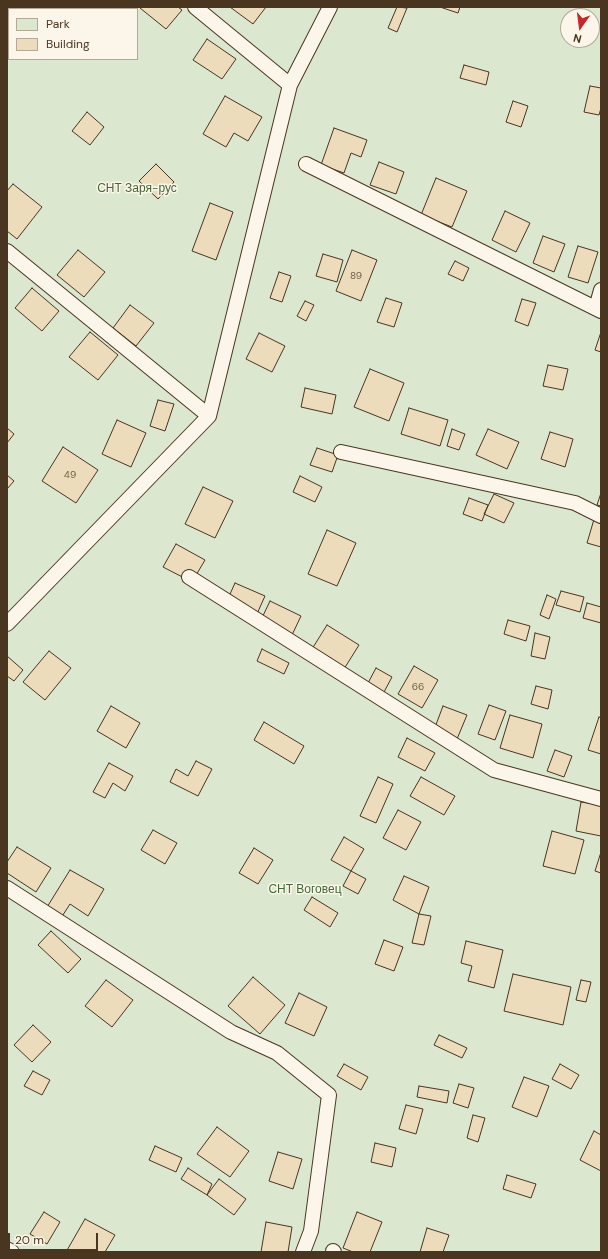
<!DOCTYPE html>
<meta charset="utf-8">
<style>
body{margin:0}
#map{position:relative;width:608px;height:1259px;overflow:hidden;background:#fbf6e9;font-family:"DM Sans",sans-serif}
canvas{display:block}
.frame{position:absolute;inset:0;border:8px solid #4a3520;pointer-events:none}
.legend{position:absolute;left:8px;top:8px;width:130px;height:52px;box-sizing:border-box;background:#fbf6e9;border:1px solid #b4a999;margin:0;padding:5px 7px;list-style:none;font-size:12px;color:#4a3520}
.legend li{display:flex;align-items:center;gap:8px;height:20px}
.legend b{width:20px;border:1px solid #b4a999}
.north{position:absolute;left:560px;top:8px;width:40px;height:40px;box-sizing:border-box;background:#fbf6e9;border:1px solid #b4a999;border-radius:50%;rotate:194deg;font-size:11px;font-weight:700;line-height:16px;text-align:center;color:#4a3520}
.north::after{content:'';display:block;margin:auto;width:14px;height:18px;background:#c62828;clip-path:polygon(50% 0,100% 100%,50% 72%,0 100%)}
.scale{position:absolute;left:8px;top:1233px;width:90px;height:18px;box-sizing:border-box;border:2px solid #4a3520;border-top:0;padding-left:5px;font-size:12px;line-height:14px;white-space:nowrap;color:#4a3520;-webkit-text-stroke:3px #fbf6e9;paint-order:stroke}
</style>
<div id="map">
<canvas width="608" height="1259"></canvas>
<div class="frame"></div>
<ul class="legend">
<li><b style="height:11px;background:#dce7d0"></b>Park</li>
<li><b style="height:11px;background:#ecdcbc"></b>Building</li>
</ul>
<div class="north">N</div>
<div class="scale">20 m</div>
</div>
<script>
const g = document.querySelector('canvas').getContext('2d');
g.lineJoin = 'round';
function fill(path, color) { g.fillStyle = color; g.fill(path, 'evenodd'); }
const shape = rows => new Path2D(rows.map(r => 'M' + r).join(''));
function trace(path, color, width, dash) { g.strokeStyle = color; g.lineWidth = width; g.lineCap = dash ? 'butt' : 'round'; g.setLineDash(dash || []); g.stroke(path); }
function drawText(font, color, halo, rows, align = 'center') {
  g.font = font + ' "DM Sans",sans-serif'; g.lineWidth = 3; g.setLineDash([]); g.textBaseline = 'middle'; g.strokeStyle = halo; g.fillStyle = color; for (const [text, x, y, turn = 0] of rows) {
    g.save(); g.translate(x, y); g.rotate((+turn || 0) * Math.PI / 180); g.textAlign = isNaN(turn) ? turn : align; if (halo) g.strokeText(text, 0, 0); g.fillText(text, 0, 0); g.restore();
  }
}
const green = shape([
 [7,7,601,7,601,1252,7,1252,7,7],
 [9,9,137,9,137,59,9,59,9,9],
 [568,16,592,16,592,40,568,40,568,16]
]);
fill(green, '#dce7d0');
trace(green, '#887966', 1);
const building = shape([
 [142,7,178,7,182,10,166,29,140,8,142,7],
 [230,7,266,7,253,24,230,7],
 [397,7,407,8,397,32,388,28,397,7],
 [440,7,460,7,458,13,440,7],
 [7,16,9,16,9,56,7,57,7,16],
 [207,39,236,59,222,79,193,60,207,39],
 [464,65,489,72,486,85,460,78,464,65],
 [590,86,601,88,601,108,599,115,584,112,590,86],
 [225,96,262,117,248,141,234,133,226,147,203,134,225,96],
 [513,101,528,106,521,127,506,122,513,101],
 [87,112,104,127,90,145,72,131,87,112],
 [334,128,367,140,361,157,351,153,344,173,321,165,334,128],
 [379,162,404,172,396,194,370,185,379,162],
 [156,164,174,182,158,199,139,181,156,164],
 [436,178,467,191,452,227,421,215,436,178],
 [13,184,42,207,17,239,7,231,7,191,13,184],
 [210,203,233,212,216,260,192,251,210,203],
 [505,211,530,223,516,252,492,240,505,211],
 [543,236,565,244,554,272,533,263,543,236],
 [578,246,598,252,588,283,568,277,578,246],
 [78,250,105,272,84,297,57,275,78,250],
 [352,250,377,260,361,301,336,291,352,250],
 [323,254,343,260,337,282,316,276,323,254],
 [455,261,469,268,463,281,448,274,455,261],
 [279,272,291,276,282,302,270,298,279,272],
 [32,288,59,311,42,331,15,308,32,288],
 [386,298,402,303,394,327,377,322,386,298],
 [522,299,536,303,528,326,515,321,522,299],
 [305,301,314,305,306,321,297,316,305,301],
 [130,305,154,323,136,346,113,328,130,305],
 [90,332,118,355,98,380,69,357,90,332],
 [601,332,601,352,595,350,601,332],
 [259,333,285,346,272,372,246,359,259,333],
 [548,365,568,369,563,390,543,386,548,365],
 [370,369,404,383,389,421,354,407,370,369],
 [305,388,336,395,332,414,301,407,305,388],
 [158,400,174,404,165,431,150,426,158,400],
 [409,408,448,420,440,446,401,434,409,408],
 [117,420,146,433,131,467,102,454,117,420],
 [7,428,14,434,7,443,7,428],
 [452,429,465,434,459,450,447,446,452,429],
 [488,429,519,442,507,469,476,455,488,429],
 [550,432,573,439,565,467,541,459,550,432],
 [63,447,98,470,76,503,42,481,63,447],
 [317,448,338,455,332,472,310,465,317,448],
 [7,475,14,481,7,489,7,475],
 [300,476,322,487,315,502,293,492,300,476],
 [203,487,233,501,215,538,185,524,203,487],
 [601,493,601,506,597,505,601,493],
 [494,494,514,503,504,523,484,514,494,494],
 [469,498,488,505,482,521,463,514,469,498],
 [595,516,601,517,601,547,587,543,595,516],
 [327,530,356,543,337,586,308,574,327,530],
 [176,544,205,560,192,582,163,567,176,544],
 [235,583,265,596,256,616,226,603,235,583],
 [561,591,584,597,580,612,556,605,561,591],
 [547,595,556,599,549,619,540,615,547,595],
 [270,601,301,616,292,635,261,620,270,601],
 [587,603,601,607,601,623,583,618,587,603],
 [508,620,530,626,526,641,504,634,508,620],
 [327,625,359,645,344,669,312,649,327,625],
 [535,633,550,637,545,659,531,656,535,633],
 [262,649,289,663,284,674,257,661,262,649],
 [49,651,71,668,45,700,23,682,49,651],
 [7,656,23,670,14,681,7,676,7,656],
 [414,666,438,680,422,708,398,694,414,666],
 [376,668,392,677,384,692,368,683,376,668],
 [536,686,552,690,548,709,531,704,536,686],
 [489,705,506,711,495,740,478,734,489,705],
 [111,706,140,723,126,748,97,731,111,706],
 [443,706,467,715,457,739,434,730,443,706],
 [510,715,542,724,533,758,500,748,510,715],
 [599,717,601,718,601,754,588,750,599,717],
 [264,722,304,746,294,764,254,740,264,722],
 [407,738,435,753,425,771,398,757,407,738],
 [555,750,572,756,564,777,547,771,555,750],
 [196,761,212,769,198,796,170,782,176,769,188,776,196,761],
 [109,763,133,776,125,791,113,783,105,798,93,792,109,763],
 [378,777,393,784,376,823,360,816,378,777],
 [421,777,455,796,444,815,410,796,421,777],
 [581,802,601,805,601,836,576,831,581,802],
 [398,810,421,822,406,850,383,838,398,810],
 [153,830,177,843,165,864,141,850,153,830],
 [552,831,584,840,575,874,543,866,552,831],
 [344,837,364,849,351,871,331,860,344,837],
 [17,847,51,868,36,892,7,873,7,862,17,847],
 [254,848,273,860,258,884,239,873,254,848],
 [601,852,601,873,595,871,601,852],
 [70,870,104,889,88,916,70,904,59,921,44,912,70,870],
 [351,871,366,879,358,894,343,886,351,871],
 [404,876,429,887,419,914,393,900,404,876],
 [312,897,338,913,330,927,304,910,312,897],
 [419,914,431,916,424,945,412,943,419,914],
 [51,931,81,959,68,973,38,945,51,931],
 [384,940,403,947,394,971,375,964,384,940],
 [466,941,503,950,494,988,468,981,472,966,461,963,466,941],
 [513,974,571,987,563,1025,504,1011,513,974],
 [253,977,285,1005,260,1034,228,1006,253,977],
 [106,980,133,1000,112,1027,85,1006,106,980],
 [581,980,591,982,586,1002,576,1000,581,980],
 [299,993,327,1007,314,1036,285,1023,299,993],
 [33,1025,51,1042,32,1062,14,1045,33,1025],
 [439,1035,467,1048,462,1058,434,1045,439,1035],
 [344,1064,368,1077,361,1090,337,1076,344,1064],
 [560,1064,579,1075,571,1089,552,1079,560,1064],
 [33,1071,50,1080,42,1095,24,1086,33,1071],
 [524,1077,549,1086,537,1117,512,1107,524,1077],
 [459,1084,474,1088,468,1108,453,1103,459,1084],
 [419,1086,449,1091,447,1103,417,1097,419,1086],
 [406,1105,423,1109,416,1134,399,1129,406,1105],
 [473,1115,485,1118,478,1142,467,1138,473,1115],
 [217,1127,249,1151,230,1177,197,1154,217,1127],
 [594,1131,601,1135,601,1171,580,1160,594,1131],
 [375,1143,396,1148,392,1167,371,1162,375,1143],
 [155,1146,182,1158,176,1172,149,1160,155,1146],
 [278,1152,302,1159,293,1189,269,1181,278,1152],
 [188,1168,212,1184,207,1195,181,1179,188,1168],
 [507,1175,536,1184,531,1198,503,1189,507,1175],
 [219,1179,246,1199,234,1215,207,1195,219,1179],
 [44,1212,60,1222,47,1244,30,1234,44,1212],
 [357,1212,382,1222,370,1252,353,1252,343,1248,357,1212],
 [85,1219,115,1235,105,1252,66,1252,85,1219],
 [266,1222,292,1227,288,1252,261,1252,266,1222],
 [427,1228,449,1235,443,1252,420,1252,427,1228]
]);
fill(building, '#ecdcbc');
trace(building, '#4a3520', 1);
const service = shape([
 [195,7,290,85,330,7],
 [306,164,601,311],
 [7,251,209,416],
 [596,308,601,290],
 [341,452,575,503,601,516],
 [189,577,494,770,601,799],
 [7,624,209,416,290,85],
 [7,888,231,1032,277,1053,329,1095,311,1231,303,1252],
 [7,1249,12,1252],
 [333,1251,334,1252]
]);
trace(service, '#4a3520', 16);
trace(service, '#fbf6e9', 14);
drawText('10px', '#725f47', null, [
 ["89",356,276],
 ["49",70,475],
 ["66",418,687]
]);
drawText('12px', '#436837', '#fbf6e9', [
 ["СНТ Заря-рус",137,189],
 ["СНТ Воговец",305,890]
]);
</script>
